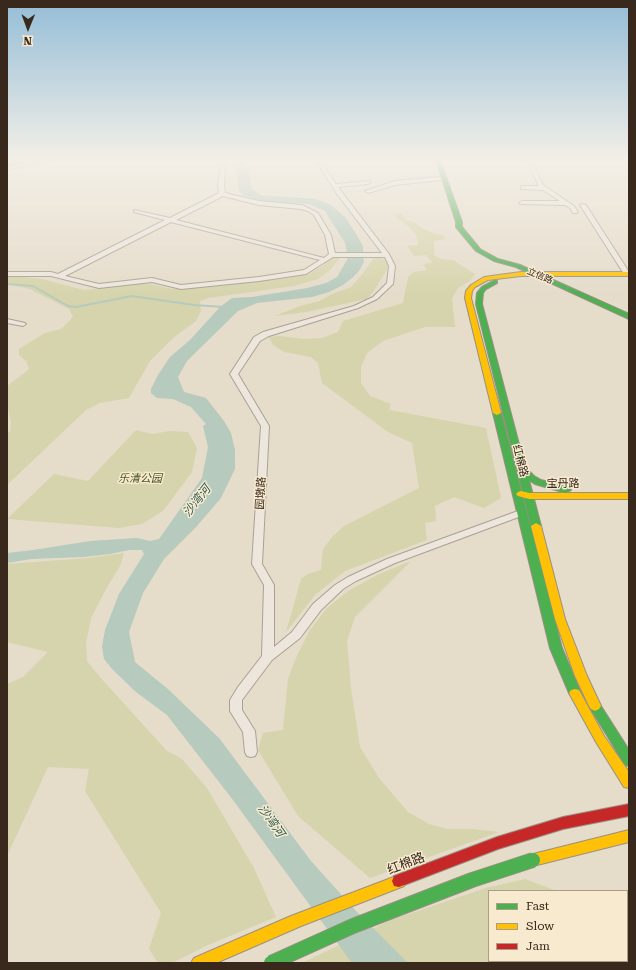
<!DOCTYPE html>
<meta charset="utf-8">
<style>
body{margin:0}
#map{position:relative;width:636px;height:970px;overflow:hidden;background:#e5dcca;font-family:"Roboto Serif",serif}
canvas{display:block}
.frame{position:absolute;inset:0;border:8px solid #38291c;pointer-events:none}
.legend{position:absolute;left:488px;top:890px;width:140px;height:72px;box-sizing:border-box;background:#f7eacf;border:1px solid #ab9d87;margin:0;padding:5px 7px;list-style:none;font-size:12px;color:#38291c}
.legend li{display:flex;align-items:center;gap:8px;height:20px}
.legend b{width:20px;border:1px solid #ab9d87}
.north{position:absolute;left:8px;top:8px;width:40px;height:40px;-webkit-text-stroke:3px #f7eacf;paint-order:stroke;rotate:181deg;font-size:11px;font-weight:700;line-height:16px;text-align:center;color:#38291c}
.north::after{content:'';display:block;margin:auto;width:14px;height:18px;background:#38291c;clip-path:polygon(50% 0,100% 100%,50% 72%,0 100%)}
</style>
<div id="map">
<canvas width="636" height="970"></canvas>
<div class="frame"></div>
<ul class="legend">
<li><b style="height:5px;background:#4caf50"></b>Fast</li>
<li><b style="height:5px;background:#ffc107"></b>Slow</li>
<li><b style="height:5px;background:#c62828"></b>Jam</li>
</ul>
<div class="north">N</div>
</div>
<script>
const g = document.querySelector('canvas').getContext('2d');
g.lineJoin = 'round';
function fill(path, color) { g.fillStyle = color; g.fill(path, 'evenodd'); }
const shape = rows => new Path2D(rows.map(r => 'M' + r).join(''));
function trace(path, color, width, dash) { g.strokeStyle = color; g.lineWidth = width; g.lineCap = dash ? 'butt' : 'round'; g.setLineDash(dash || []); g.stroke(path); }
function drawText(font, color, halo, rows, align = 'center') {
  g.font = font + ' "Roboto Serif","Noto Sans SC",serif'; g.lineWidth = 3; g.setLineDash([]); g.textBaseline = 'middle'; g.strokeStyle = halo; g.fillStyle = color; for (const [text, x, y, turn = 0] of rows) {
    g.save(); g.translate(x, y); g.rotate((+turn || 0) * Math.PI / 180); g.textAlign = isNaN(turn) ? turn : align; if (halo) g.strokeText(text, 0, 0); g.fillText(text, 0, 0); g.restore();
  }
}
fill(shape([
 [401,213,405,219,415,223,424,229,435,234,443,235,446,239,434,241,434,255,441,259,453,260,475,274,470,281,458,288,452,298,455,327,425,327,383,341,367,353,361,367,361,383,370,396,391,404,389,410,486,428,501,498,484,508,454,497,435,506,436,521,425,523,427,540,345,571,315,595,286,632,301,579,308,574,321,570,323,549,332,537,344,526,419,488,412,443,388,432,322,383,318,363,311,357,284,352,273,345,269,337,280,336,303,339,322,338,338,332,343,321,403,303,408,277,414,272,427,270,423,264,433,263,426,255,414,256,407,246,418,245,417,236,408,226,396,217,396,214],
 [333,256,341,257,331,269,318,279,294,286,208,298,200,301,201,311,196,321,173,338,150,361,129,398,100,403,86,410,7,485,7,430,10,433,11,422,7,405,7,386,27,371,29,368,26,361,19,355,19,349,45,333,61,329,73,317,69,309,30,289,7,284,7,275,42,279,84,290,145,283,173,289,286,278,310,273,321,267],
 [375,256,380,257,386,261,388,268,373,292,367,299,306,312,275,316,300,306,320,301,330,295,351,287,364,272],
 [136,430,152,434,170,431,188,432,197,448,192,472,163,511,142,524,119,528,7,519,54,474,88,481],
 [124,553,120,566,106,589,91,618,86,643,87,661,99,676,166,750,182,759,207,788,254,868,276,917,208,945,172,963,158,963,149,949,161,913,85,791,89,769,48,767,7,856,7,684,23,677,48,652,7,642,7,564,89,558],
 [411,561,355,617,347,641,351,688,360,747,379,778,408,812,429,824,447,829,473,829,499,832,370,878,298,816,258,750,263,733,283,730,288,679,295,660,310,630,327,608,348,591,377,575],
 [525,879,557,891,489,891,489,961,579,961,581,963,302,963,391,920,486,888]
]), '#d6d4ac');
fill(shape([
 [228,160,241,160,244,162,248,168,252,189,261,195,316,199,331,205,346,218,356,234,363,246,364,262,359,271,352,278,343,285,329,292,312,297,257,303,238,311,187,361,178,377,184,392,206,398,224,421,231,433,235,450,235,469,221,498,197,526,164,559,143,593,129,632,135,662,169,690,219,738,311,861,355,910,408,963,352,963,233,800,167,715,136,692,112,669,104,659,102,647,105,630,119,594,144,554,142,550,129,550,110,554,84,557,31,559,7,563,7,553,33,550,90,541,137,538,150,541,159,539,202,478,208,447,203,426,206,424,191,407,173,399,157,398,151,393,151,389,158,375,170,357,190,340,220,307,232,298,252,297,307,288,326,283,337,277,348,258,345,243,325,211,309,204,259,200,242,195,239,190,235,167]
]), '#b6cabd');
trace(shape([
 [7,284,33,286,68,306,76,307,132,296,194,305,223,307]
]), '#b6cabd', 2);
const street = shape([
 [43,160,52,160,7,170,7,168,43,160],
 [217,160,221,160,225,166,224,185,225,193,259,201,302,205,318,213,331,235,335,253,382,253,337,194,316,160,320,160,336,184,370,181,371,182,368,184,338,187,389,254,395,266,393,284,377,299,358,308,269,336,260,341,238,374,269,426,262,564,274,585,274,647,292,632,313,604,335,585,348,577,387,559,518,511,521,510,526,513,524,515,395,563,356,581,343,589,321,610,300,638,272,660,242,700,242,710,255,731,257,752,255,756,251,757,247,756,245,752,243,732,230,711,230,700,238,687,262,656,264,585,252,564,261,426,230,374,254,337,263,332,354,306,373,297,387,283,389,266,385,257,333,257,306,274,259,281,181,289,152,282,99,288,51,276,7,276,7,272,51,272,58,274,165,220,134,212,134,210,170,218,219,193,218,185,221,166,217,160],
 [223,196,259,205,301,209,308,211,314,215,325,235,329,254,324,258,176,220,223,196],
 [171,222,320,260,304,270,259,277,181,285,152,278,99,284,65,276,171,222],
 [527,160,531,160,543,185,574,206,578,212,577,213,573,213,570,208,565,205,520,204,519,203,522,201,560,201,543,190,521,189,521,187,523,186,539,186,527,160],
 [439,177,442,179,441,180,395,185,368,193,365,191,395,181,439,177],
 [581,204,586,205,629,272,629,275,624,274,580,205,581,204],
 [7,319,25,323,26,324,23,326,7,323,7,319]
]);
const fast = shape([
 [23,160,32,160,7,166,7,164,23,160],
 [436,160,440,160,462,222,462,227,480,249,498,259,520,265,629,314,629,319,516,267,494,261,476,251,456,227,456,222,436,160],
 [495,280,497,281,497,283,486,289,483,293,482,304,525,467,534,476,541,480,569,488,571,490,566,493,535,484,529,480,541,526,536,529,531,526,476,304,477,293,482,287,495,280],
 [494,411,497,411,501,413,562,648,581,693,579,696,575,697,571,696,569,693,550,648,493,413,494,411],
 [595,701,599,703,629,750,629,766,625,765,589,706,591,703,595,701]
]);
const slow = shape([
 [521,272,629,272,629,276,521,276,488,280,475,287,472,291,471,298,501,413,497,415,493,413,465,298,466,291,471,285,484,277,521,272],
 [521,491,529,493,629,493,629,499,529,499,518,496,516,494,518,492,521,491],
 [536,523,541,526,565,619,587,676,601,706,599,709,595,711,591,709,589,706,575,676,555,619,531,526,536,523],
 [575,689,579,690,604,736,629,772,629,788,624,787,596,742,569,693,571,690,575,689],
 [629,830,629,842,533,866,528,864,526,860,528,856,533,854,629,830],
 [399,875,404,876,406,881,404,886,301,926,216,963,191,963,194,958,291,916,399,875]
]);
const jam = shape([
 [629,804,629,816,563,829,498,849,399,887,394,886,392,881,394,876,497,837,563,817,629,804]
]);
trace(street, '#a9a194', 2);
trace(fast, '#999084', 2);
trace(slow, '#999084', 2);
trace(jam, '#999084', 2);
fill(street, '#ece6dc');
fill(fast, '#4caf50');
fill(slow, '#ffc107');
fill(jam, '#c62828');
const fastBridge = shape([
 [271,963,353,926,472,880,533,860]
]);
trace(fastBridge, '#999084', 16, []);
trace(fastBridge, '#4caf50', 14);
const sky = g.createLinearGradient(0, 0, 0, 296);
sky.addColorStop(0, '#94bdd7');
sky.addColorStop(0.54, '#f3efe7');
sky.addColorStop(1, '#f3efe700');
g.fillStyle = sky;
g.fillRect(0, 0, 636, 296);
drawText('9px', '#38291c', '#f7eacf', [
 ["立信路",540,276,23]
]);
drawText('11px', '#38291c', '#f7eacf', [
 ["红棉路",520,461,76],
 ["宝丹路",563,484],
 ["园墩路",261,493,-87]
]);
drawText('italic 11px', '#4a5621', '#f7eacf', [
 ["乐清公园",140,479]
]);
drawText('italic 12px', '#2a5954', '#f7eacf', [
 ["沙湾河",197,501,-51],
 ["沙湾河",271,821,55]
]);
drawText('13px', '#38291c', '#f7eacf', [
 ["红棉路",406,864,-21]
]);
</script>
